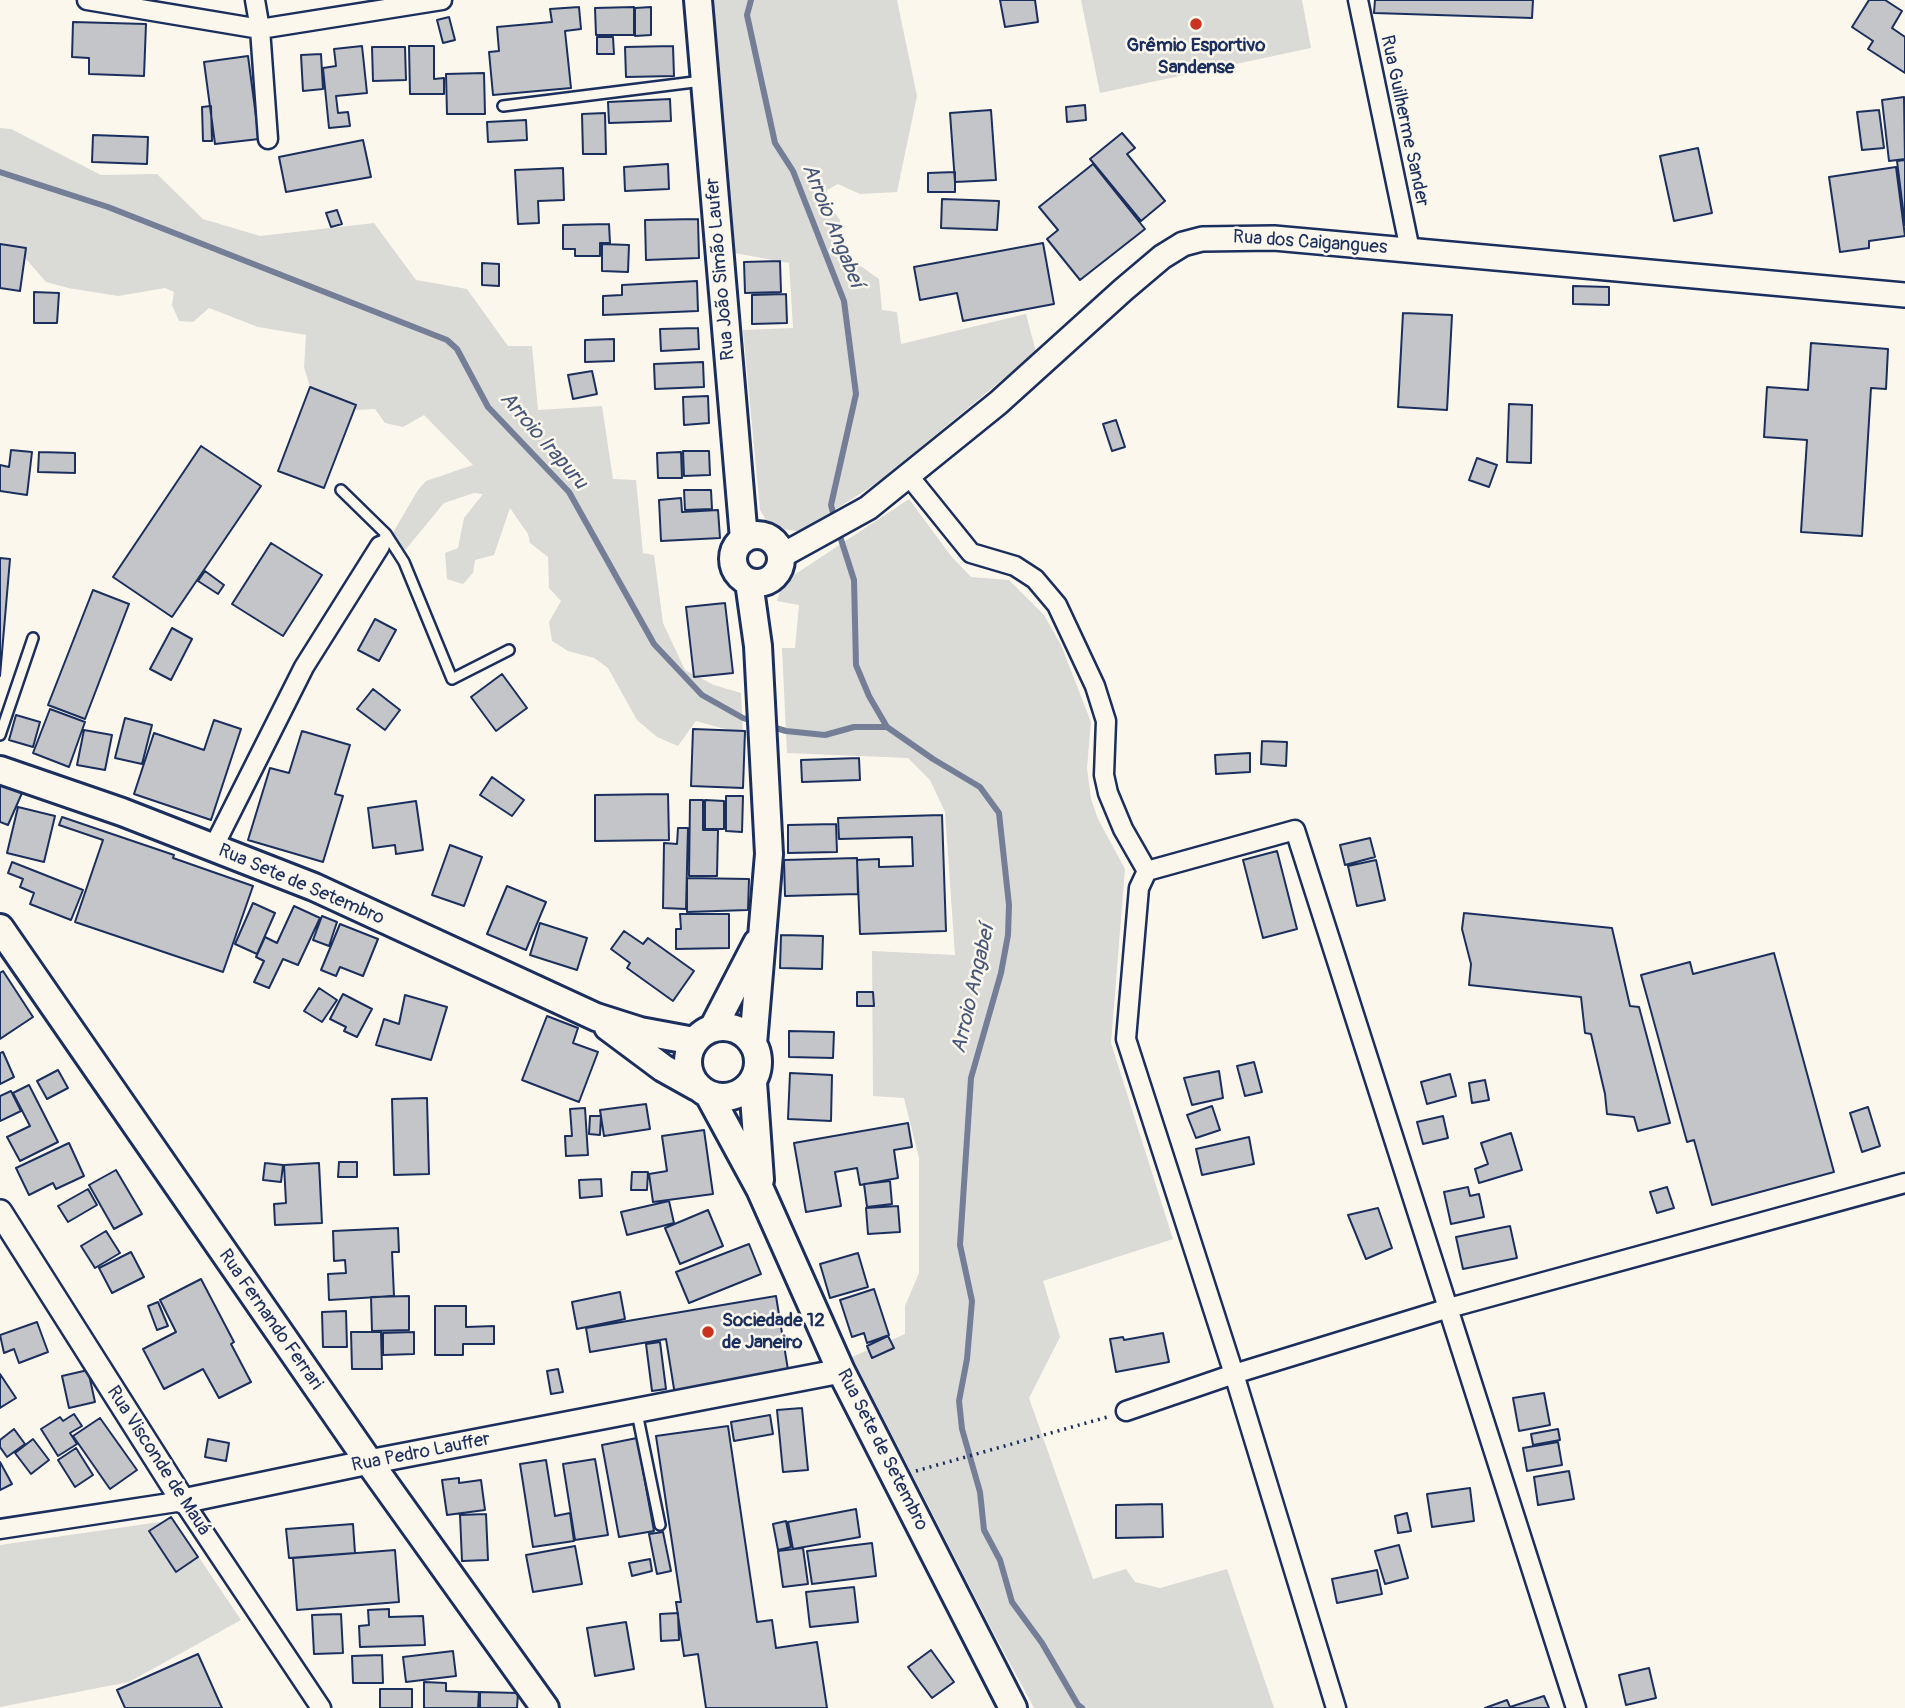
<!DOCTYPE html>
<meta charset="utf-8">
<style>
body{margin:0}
canvas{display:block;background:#fbf7ec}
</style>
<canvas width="1905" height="1708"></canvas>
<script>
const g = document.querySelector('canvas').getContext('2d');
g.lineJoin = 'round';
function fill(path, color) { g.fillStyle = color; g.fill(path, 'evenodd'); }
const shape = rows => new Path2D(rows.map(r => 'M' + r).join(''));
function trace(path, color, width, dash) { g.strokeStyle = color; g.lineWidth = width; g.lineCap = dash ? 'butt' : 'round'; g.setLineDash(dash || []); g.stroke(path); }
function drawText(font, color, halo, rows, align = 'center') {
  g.font = font + ' Pangolin,sans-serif'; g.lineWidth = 5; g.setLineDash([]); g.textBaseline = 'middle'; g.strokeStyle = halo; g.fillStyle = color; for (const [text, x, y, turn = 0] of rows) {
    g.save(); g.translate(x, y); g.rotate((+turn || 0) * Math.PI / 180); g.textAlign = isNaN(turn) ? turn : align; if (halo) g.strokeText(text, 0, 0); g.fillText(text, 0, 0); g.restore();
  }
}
fill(shape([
 [710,0,897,0,917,96,897,192,860,194,838,184,827,190,827,202,840,220,845,255,879,279,882,310,897,312,901,344,1026,314,1036,352,877,483,811,525,797,531,782,529,767,522,760,510,743,330,793,328,789,263,734,253],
 [1081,0,1302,0,1311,48,1100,93],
 [0,128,11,129,101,175,157,174,203,219,260,236,374,223,416,280,467,289,508,346,532,346,538,410,602,406,613,479,636,480,643,553,654,555,663,623,685,670,714,685,741,693,743,734,696,721,678,746,657,737,637,720,608,668,594,658,568,651,552,641,549,622,561,601,549,588,548,557,530,543,528,534,510,508,494,555,475,560,473,573,463,584,447,579,445,553,458,548,464,518,483,494,474,493,444,503,402,554,391,536,418,490,426,481,473,465,424,415,403,427,385,423,375,409,357,410,310,387,304,367,306,335,258,327,209,308,193,322,179,321,172,305,174,292,165,288,118,296,68,288,46,282,20,252,0,249],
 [909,499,951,556,971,577,1009,580,1044,615,1061,645,1091,722,1087,768,1091,799,1098,819,1125,869,1111,1043,1173,1239,1043,1281,1060,1337,1029,1398,1093,1579,1126,1569,1135,1582,1160,1588,1227,1569,1274,1708,1034,1708,991,1628,852,1357,905,1334,905,1306,919,1273,919,1158,904,1098,873,1096,872,951,955,955,945,812,930,780,908,758,787,753,782,648,795,648,799,605,777,601,782,586,794,575],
 [174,1520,241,1620,129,1682,0,1707,0,1545]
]), '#dadad7');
trace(shape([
 [751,0,747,15,775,143,793,171,844,301,856,394,831,505,835,520],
 [0,172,108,207,447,340,457,349,488,407,569,492,654,644,702,695,743,718,755,722],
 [838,530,854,580,856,665,869,696,887,727,933,759,980,787,999,813,1009,905,1008,935,1001,973,971,1078,960,1245,972,1301,967,1359,959,1401,962,1429,980,1492,984,1530,1000,1560,1012,1602,1042,1643,1078,1705,1082,1708],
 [769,726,786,731,825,735,854,727,887,727]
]), '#747e96', 6);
const building = shape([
 [1000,0,1035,0,1038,22,1005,27,1000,0],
 [1375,0,1533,0,1532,18,1374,13,1375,0],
 [1869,0,1885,0,1902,11,1892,28,1905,37,1905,73,1868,49,1873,41,1852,27,1869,0],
 [579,7,581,29,565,31,571,88,493,95,489,52,499,51,497,27,552,22,550,9,579,7],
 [634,7,634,35,596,35,595,8,634,7],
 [651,7,651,35,635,36,635,8,651,7],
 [449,17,455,40,443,43,437,20,449,17],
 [73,22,146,24,144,76,89,74,89,58,72,57,73,22],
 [597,37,613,37,614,54,597,54,597,37],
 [362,46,367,93,336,96,338,113,348,112,350,126,329,128,323,68,336,66,334,49,362,46],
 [409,46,434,46,434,79,444,78,444,94,410,94,409,46],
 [673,46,674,76,626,77,625,47,673,46],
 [372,47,405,47,406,80,373,81,372,47],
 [321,54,323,89,303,91,301,55,321,54],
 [248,56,259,139,215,144,204,62,248,56],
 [484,73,485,114,447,114,446,74,484,73],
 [1904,97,1905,159,1889,161,1882,100,1904,97],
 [670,99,671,121,609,123,608,102,670,99],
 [1085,105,1086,120,1067,122,1066,107,1085,105],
 [211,106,212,141,203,141,202,107,211,106],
 [991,110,996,180,955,182,950,113,991,110],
 [1879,110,1884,148,1862,150,1857,112,1879,110],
 [605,113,606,154,583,154,582,114,605,113],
 [526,120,527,140,488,142,487,122,526,120],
 [1122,133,1135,148,1127,154,1165,201,1141,221,1090,159,1122,133],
 [93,135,148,137,147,164,92,162,93,135],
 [363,140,371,177,286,192,279,157,363,140],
 [1698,148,1712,213,1674,221,1660,156,1698,148],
 [1905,160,1905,225,1897,161,1905,160],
 [668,164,669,189,625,191,624,167,668,164],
 [1093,164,1145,229,1080,280,1047,239,1058,230,1039,207,1093,164],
 [1896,167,1905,236,1869,241,1869,248,1840,252,1829,177,1896,167],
 [563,168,564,200,538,201,539,223,518,224,515,170,563,168],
 [955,172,955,192,928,192,928,173,955,172],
 [942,199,999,201,997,230,941,228,942,199],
 [337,210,342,224,331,227,326,213,337,210],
 [698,219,699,258,646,260,645,220,698,219],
 [609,224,610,243,600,243,600,256,575,256,575,249,563,249,563,225,609,224],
 [1043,243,1054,304,963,321,957,293,920,300,914,267,1043,243],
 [0,244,26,248,20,291,0,288,0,244],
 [602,244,629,245,628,272,602,271,602,244],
 [780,261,781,292,745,293,744,262,780,261],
 [482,263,499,264,499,286,482,285,482,263],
 [697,281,698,311,603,315,603,296,622,295,622,285,697,281],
 [1573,286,1609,287,1609,305,1573,304,1573,286],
 [34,292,59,293,57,323,34,323,34,292],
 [786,294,787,323,752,324,752,295,786,294],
 [1403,313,1452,315,1447,410,1398,407,1403,313],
 [698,328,699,349,661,351,660,329,698,328],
 [614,339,614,361,585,362,585,340,614,339],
 [1811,343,1888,349,1886,389,1871,388,1862,536,1801,532,1807,440,1764,437,1767,387,1808,390,1811,343],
 [703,362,704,387,655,389,654,364,703,362],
 [592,371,597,394,573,399,568,375,592,371],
 [310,387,356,405,324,488,278,471,310,387],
 [708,396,709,423,684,425,683,397,708,396],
 [1509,404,1532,405,1531,463,1507,462,1509,404],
 [1116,420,1125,447,1112,451,1103,424,1116,420],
 [201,446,261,486,172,617,113,577,201,446],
 [11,450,32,452,27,495,0,491,0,465,9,467,11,450],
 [683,451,709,451,710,475,684,476,683,451],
 [39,452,75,453,75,473,38,472,39,452],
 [681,452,682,478,658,478,657,453,681,452],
 [1477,458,1497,465,1489,487,1469,480,1477,458],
 [684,490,711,490,712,509,685,510,684,490],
 [681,498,682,512,718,510,720,538,661,541,659,500,681,498],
 [271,543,322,575,283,636,232,604,271,543],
 [0,558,10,559,0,676,0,558],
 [205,571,224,585,218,594,198,581,205,571],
 [93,590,129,604,85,719,48,705,93,590],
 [725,603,733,673,694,677,686,607,725,603],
 [375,619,396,630,379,661,358,650,375,619],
 [172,628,192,639,171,680,150,669,172,628],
 [502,674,527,708,496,731,471,697,502,674],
 [373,689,400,710,385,730,357,709,373,689],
 [50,709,85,722,69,767,33,753,50,709],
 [16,715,40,722,33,747,9,740,16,715],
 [125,718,152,725,142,764,115,758,125,718],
 [214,720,241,729,211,820,134,794,154,733,204,750,214,720],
 [693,729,745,731,743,788,691,786,693,729],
 [84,730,112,735,105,770,77,765,84,730],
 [302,731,350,745,335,794,343,796,323,862,248,840,270,768,289,773,302,731],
 [1262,741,1287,742,1286,766,1261,764,1262,741],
 [1250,753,1250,772,1216,774,1215,755,1250,753],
 [859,758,860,780,802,782,801,760,859,758],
 [492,777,524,800,512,816,480,795,492,777],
 [0,784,22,793,8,825,0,822,0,784],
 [668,794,669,840,595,841,595,795,668,794],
 [726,796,743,796,742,832,726,831,726,796],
 [690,800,703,800,703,830,718,830,717,876,689,876,690,800],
 [705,800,724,801,724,829,705,829,705,800],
 [416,801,423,850,396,854,395,845,373,848,368,808,416,801],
 [18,807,55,816,44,862,7,853,18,807],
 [942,815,946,931,860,934,857,860,879,859,879,867,913,866,912,837,839,839,838,818,942,815],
 [62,817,174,855,173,858,253,886,223,972,75,922,103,840,59,825,62,817],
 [836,824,837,852,788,853,788,825,836,824],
 [678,828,688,828,686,909,663,908,664,843,677,844,678,828],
 [1370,838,1375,857,1345,865,1340,845,1370,838],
 [450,845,482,857,464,906,432,895,450,845],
 [1277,851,1297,929,1263,938,1243,860,1277,851],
 [857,858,858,894,785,896,784,860,857,858],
 [1376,860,1385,900,1357,906,1348,866,1376,860],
 [12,862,83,890,71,920,30,904,34,893,20,887,23,879,8,873,12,862],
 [687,878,749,879,748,910,687,912,687,878],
 [507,886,546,902,526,950,487,934,507,886],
 [253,903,275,913,257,954,235,944,253,903],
 [294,906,320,918,298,965,283,959,269,988,254,982,264,961,256,957,265,937,277,943,294,906],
 [1464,913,1612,928,1630,1006,1639,1007,1670,1123,1638,1131,1634,1117,1607,1114,1605,1094,1591,1034,1585,1033,1581,997,1469,985,1471,964,1462,929,1464,913],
 [680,914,729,914,729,948,676,949,676,929,681,929,680,914],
 [322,916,337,922,329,946,313,940,322,916],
 [540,923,587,938,577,970,530,955,540,923],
 [340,924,378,939,363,976,340,967,336,976,321,970,340,924],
 [624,931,643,944,648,938,694,971,673,1001,627,968,630,963,611,949,624,931],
 [781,935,823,936,822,969,780,968,781,935],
 [1774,953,1834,1172,1712,1205,1694,1140,1687,1142,1641,975,1690,962,1693,974,1774,953],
 [3,971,33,1017,0,1039,0,973,3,971],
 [319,988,337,1000,322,1022,304,1011,319,988],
 [857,992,873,992,874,1006,857,1006,857,992],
 [343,994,372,1009,357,1037,344,1031,346,1027,330,1019,343,994],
 [405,995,447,1007,431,1060,376,1045,384,1019,399,1024,405,995],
 [547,1016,578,1028,573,1043,598,1052,579,1102,522,1080,547,1016],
 [789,1031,834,1032,833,1058,789,1057,789,1031],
 [3,1052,14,1077,0,1084,0,1053,3,1052],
 [1254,1062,1262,1092,1245,1096,1237,1066,1254,1062],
 [58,1070,68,1088,47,1099,37,1081,58,1070],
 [1219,1071,1223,1098,1192,1105,1184,1078,1219,1071],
 [790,1073,832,1075,831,1121,788,1119,790,1073],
 [1450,1074,1456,1096,1427,1104,1421,1082,1450,1074],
 [1485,1080,1489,1100,1472,1103,1469,1083,1485,1080],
 [29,1085,58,1142,20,1161,7,1137,30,1126,13,1093,29,1085],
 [11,1091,21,1111,0,1121,0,1096,11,1091],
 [427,1098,429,1174,394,1175,392,1099,427,1098],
 [646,1104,650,1129,604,1136,600,1110,646,1104],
 [1212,1106,1220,1130,1196,1138,1187,1115,1212,1106],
 [1868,1107,1880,1146,1862,1152,1850,1113,1868,1107],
 [585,1108,588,1155,566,1156,565,1136,572,1136,570,1109,585,1108],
 [590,1116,601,1116,600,1135,589,1134,590,1116],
 [1443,1116,1448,1138,1423,1144,1417,1122,1443,1116],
 [908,1123,912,1147,894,1150,898,1178,860,1185,857,1168,835,1172,841,1206,806,1212,794,1143,908,1123],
 [704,1130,713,1194,653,1202,649,1174,667,1171,662,1136,704,1130],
 [1511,1133,1522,1170,1479,1183,1475,1169,1488,1164,1481,1143,1511,1133],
 [1249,1137,1254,1164,1202,1175,1196,1149,1249,1137],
 [69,1143,84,1176,56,1189,53,1183,29,1195,16,1168,69,1143],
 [339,1162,357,1162,357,1177,338,1177,339,1162],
 [265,1163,283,1165,281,1182,263,1180,265,1163],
 [319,1163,322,1223,275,1225,274,1204,286,1203,284,1165,319,1163],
 [116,1170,142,1214,114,1229,89,1185,116,1170],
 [632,1172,648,1172,647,1190,631,1190,632,1172],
 [601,1179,602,1196,580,1198,579,1180,601,1179],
 [890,1181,892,1204,867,1207,864,1184,890,1181],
 [1468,1187,1470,1196,1479,1194,1484,1217,1451,1224,1444,1192,1468,1187],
 [1667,1187,1674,1208,1657,1213,1650,1192,1667,1187],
 [88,1189,97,1205,68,1222,58,1206,88,1189],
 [669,1201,674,1223,627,1235,621,1212,669,1201],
 [898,1206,900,1232,868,1234,866,1208,898,1206],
 [1378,1208,1392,1248,1366,1259,1348,1215,1378,1208],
 [708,1210,723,1246,680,1264,665,1228,708,1210],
 [1510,1226,1517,1258,1463,1269,1456,1237,1510,1226],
 [398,1228,399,1252,392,1252,394,1296,329,1300,328,1274,346,1273,345,1260,334,1261,333,1231,398,1228],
 [106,1231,120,1253,95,1268,81,1246,106,1231],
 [749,1244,761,1274,689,1303,676,1272,749,1244],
 [131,1252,144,1277,112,1293,99,1268,131,1252],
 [858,1253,868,1287,830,1298,820,1264,858,1253],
 [201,1279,234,1342,231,1344,251,1382,219,1398,203,1369,164,1389,143,1349,176,1332,160,1300,201,1279],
 [874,1289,889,1335,867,1343,864,1333,852,1337,840,1300,874,1289],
 [620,1292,625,1319,577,1329,572,1302,620,1292],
 [409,1296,409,1330,372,1331,371,1297,409,1296],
 [776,1296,789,1376,675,1395,666,1339,590,1352,586,1328,776,1296],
 [158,1302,168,1326,157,1330,148,1306,158,1302],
 [435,1306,466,1306,466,1327,494,1326,494,1344,463,1344,463,1355,435,1355,435,1306],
 [346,1311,347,1347,323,1347,322,1312,346,1311],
 [37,1322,48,1352,19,1363,14,1349,4,1353,0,1335,37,1322],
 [351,1332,381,1332,382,1369,352,1369,351,1332],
 [414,1332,414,1354,383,1355,383,1333,414,1332],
 [1163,1333,1169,1362,1116,1372,1110,1339,1123,1337,1124,1340,1163,1333],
 [888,1336,894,1348,872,1358,867,1346,888,1336],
 [660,1342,666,1389,652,1391,646,1344,660,1342],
 [558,1369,563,1392,551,1394,547,1371,558,1369],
 [88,1370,95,1402,69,1408,62,1376,88,1370],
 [0,1374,16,1398,0,1408,0,1374],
 [1544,1393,1550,1425,1519,1431,1513,1398,1544,1393],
 [802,1408,808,1470,783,1472,777,1410,802,1408],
 [74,1414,82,1426,70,1433,77,1444,58,1456,41,1429,60,1417,63,1421,74,1414],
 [770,1415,773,1434,734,1441,731,1422,770,1415],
 [100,1418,137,1470,110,1489,73,1436,100,1418],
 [728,1426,757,1622,772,1620,776,1648,817,1642,827,1708,706,1708,698,1654,684,1656,676,1602,681,1602,656,1436,728,1426],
 [14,1429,25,1444,7,1457,0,1447,0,1440,14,1429],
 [1558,1429,1560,1440,1533,1445,1531,1434,1558,1429],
 [637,1438,654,1531,619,1537,602,1445,637,1438],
 [33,1439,49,1460,31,1474,15,1453,33,1439],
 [208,1439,229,1443,226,1461,205,1457,208,1439],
 [1558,1442,1562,1465,1527,1471,1523,1448,1558,1442],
 [76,1448,93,1475,75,1487,58,1460,76,1448],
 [595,1459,608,1535,575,1540,563,1464,595,1459],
 [546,1460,555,1516,570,1513,574,1541,533,1547,520,1464,546,1460],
 [0,1462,12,1484,0,1490,0,1462],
 [1569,1471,1574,1499,1538,1505,1534,1477,1569,1471],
 [459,1478,459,1483,481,1480,485,1510,447,1515,442,1480,459,1478],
 [1470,1488,1474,1521,1432,1527,1427,1494,1470,1488],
 [1162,1504,1163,1537,1116,1538,1116,1505,1162,1504],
 [856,1509,860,1537,793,1549,788,1522,856,1509],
 [1407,1513,1411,1531,1398,1533,1395,1516,1407,1513],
 [486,1514,488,1560,462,1561,460,1515,486,1514],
 [171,1517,198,1557,176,1572,149,1531,171,1517],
 [786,1521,791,1547,778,1550,773,1524,786,1521],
 [353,1524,355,1553,289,1558,286,1529,353,1524],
 [663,1532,671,1571,657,1574,649,1534,663,1532],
 [872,1543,876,1576,812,1584,807,1551,872,1543],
 [1399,1545,1408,1578,1385,1584,1375,1551,1399,1545],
 [575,1546,582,1584,533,1592,526,1555,575,1546],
 [803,1548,808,1584,783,1587,778,1551,803,1548],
 [395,1550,399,1602,297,1610,293,1558,395,1550],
 [650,1559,652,1571,632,1576,629,1563,650,1559],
 [1377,1570,1382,1594,1337,1603,1332,1579,1377,1570],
 [854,1587,858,1622,810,1627,806,1592,854,1587],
 [389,1609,389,1617,423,1616,425,1645,360,1647,359,1626,369,1625,368,1610,389,1609],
 [678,1613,679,1640,661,1641,660,1614,678,1613],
 [341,1614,343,1653,314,1654,312,1615,341,1614],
 [626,1622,634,1669,595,1676,587,1628,626,1622],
 [931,1650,954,1682,932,1698,908,1667,931,1650],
 [453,1651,456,1676,406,1682,403,1657,453,1651],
 [198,1654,222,1708,125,1708,117,1690,198,1654],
 [382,1655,383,1683,353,1683,352,1656,382,1655],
 [1649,1668,1656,1698,1626,1705,1619,1675,1649,1668],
 [424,1682,446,1683,446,1691,479,1692,478,1708,424,1708,424,1682],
 [380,1689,412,1689,412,1708,380,1708,380,1689],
 [480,1692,518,1693,517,1708,480,1708,480,1692],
 [1544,1696,1549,1708,1485,1708,1507,1700,1510,1707,1544,1696]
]);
fill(building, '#c3c5c9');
trace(building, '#1b2f5e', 2);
const service = shape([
 [503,106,702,81],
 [341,490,386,534],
 [380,546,386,534,404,562,452,679,509,650],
 [0,735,33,638],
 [637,1413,660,1525]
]);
const minor = shape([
 [87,0,260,29,442,0],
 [255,0,260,29,268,139],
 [1358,0,1410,250],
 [908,475,971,553,1015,566,1035,579,1057,605,1095,686,1106,721,1104,775,1108,793,1123,829,1147,871],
 [213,848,304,667,380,546],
 [1126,1411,1234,1374,1449,1308,1905,1183],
 [0,1529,183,1501,321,1708],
 [1336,1708,1234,1374,1126,1039,1139,888,1147,871,1295,830,1576,1708]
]);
const tertiary = shape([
 [781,556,868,508,998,403,1123,290,1162,257,1183,244,1202,239,1274,238,1905,295],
 [0,1212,183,1501,369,1462,841,1371]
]);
const secondary = shape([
 [698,0,744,539],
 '733 559a24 24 0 1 1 48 0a24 24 0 1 1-48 0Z',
 [749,582,758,646,769,854,753,1044],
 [0,770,122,812,314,887,596,1017,640,1031,694,1041],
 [0,928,369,1462,545,1708],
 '688 1062a35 35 0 1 1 70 0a35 35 0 1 1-70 0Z',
 [608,1027,663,1068,697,1087],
 [713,1028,757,943],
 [753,1082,760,1180],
 [709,1095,760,1189,841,1371,1013,1708]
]);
trace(service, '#1b2f5e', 14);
trace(minor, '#1b2f5e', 23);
trace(tertiary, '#1b2f5e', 28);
trace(secondary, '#1b2f5e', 32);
trace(shape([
 [916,1471,1111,1416]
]), '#1b2f5e', 3.5, [2, 5]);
trace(service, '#fbf7ec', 9);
trace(minor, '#fbf7ec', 18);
trace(tertiary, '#fbf7ec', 23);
trace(secondary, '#fbf7ec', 26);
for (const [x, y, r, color] of [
 [1196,24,7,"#c8321e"],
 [708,1332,7,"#c8321e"]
]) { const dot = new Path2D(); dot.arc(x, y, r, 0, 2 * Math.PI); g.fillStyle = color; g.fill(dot); trace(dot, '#fbf7ec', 2.5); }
drawText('bold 19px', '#1b2f5e', '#fbf7ec', [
 ["Grêmio Esportivo",1196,46],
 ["Sandense",1196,68],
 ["Sociedade 12",722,1321,"left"],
 ["de Janeiro",722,1343,"left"]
]);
drawText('19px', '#1b2f5e', '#fbf7ec', [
 ["Rua Guilherme Sander",1404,121,78],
 ["Rua dos Caigangues",1310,243,4],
 ["Rua João Simão Laufer",721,269,-95],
 ["Rua Sete de Setembro",301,885,23],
 ["Rua Fernando Ferrari",270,1320,55],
 ["Rua Sete de Setembro",882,1450,63],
 ["Rua Pedro Lauffer",421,1453,-11],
 ["Rua Visconde de Mauá",158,1461,57]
]);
drawText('italic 21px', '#47577a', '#fbf7ec', [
 ["Arroio Angabeí",832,226,68],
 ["Arroio Irapuru",543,441,49],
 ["Arroio Angabeí",974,989,-77]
]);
</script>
